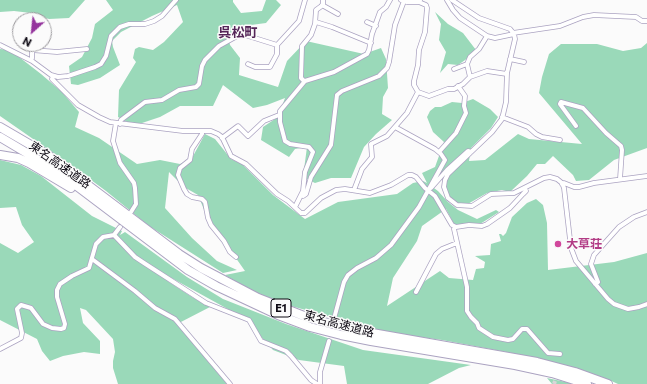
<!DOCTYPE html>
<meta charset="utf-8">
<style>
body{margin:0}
#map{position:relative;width:647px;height:384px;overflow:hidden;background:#fbfbfb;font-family:Commissioner,sans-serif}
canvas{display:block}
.north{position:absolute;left:12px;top:12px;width:40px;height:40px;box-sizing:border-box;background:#fbfbfb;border:1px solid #9c9a9e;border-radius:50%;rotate:207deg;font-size:11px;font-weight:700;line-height:16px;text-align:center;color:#0d0913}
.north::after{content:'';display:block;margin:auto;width:14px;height:18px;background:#95359d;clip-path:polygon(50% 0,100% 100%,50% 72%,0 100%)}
</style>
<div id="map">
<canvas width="647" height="384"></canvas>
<div class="north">N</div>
</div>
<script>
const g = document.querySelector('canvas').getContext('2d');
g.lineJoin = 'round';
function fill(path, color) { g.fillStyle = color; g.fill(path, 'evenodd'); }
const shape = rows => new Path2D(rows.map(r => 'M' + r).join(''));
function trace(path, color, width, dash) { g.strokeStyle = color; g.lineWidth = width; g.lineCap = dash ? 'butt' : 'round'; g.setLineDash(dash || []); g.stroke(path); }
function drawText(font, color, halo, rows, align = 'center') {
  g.font = font + ' Commissioner,"Noto Sans JP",sans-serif'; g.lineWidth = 3; g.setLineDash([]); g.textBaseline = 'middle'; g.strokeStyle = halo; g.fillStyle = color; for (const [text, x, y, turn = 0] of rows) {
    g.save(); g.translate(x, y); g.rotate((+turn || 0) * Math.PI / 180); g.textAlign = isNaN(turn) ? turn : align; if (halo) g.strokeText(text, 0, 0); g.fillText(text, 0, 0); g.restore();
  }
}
fill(shape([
 [0,0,85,0,69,18,49,19,31,13,14,11,0,12],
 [106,0,233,0,233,2,241,13,262,11,266,0,276,0,281,5,266,23,251,25,228,35,230,45,240,58,239,75,278,87,287,61,306,41,364,54,381,48,386,59,388,88,383,97,382,114,392,120,376,134,364,147,351,178,331,178,315,183,303,177,307,147,295,149,289,157,261,140,263,127,278,117,285,98,267,105,253,108,223,85,213,106,180,106,160,117,139,124,131,124,118,117,119,90,136,62,133,58,135,49,139,47,153,50,164,42,183,22,177,5,152,16,121,32,112,41,113,47,120,65,100,78,78,85,71,84,69,66,82,57,92,38,95,24,113,10],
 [435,12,448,24,463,33,476,50,475,53,458,65,448,64,440,73,446,52,439,40,441,24],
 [647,43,647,148,614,160,589,180,576,181,573,175,553,156,545,164,537,164,527,176,510,192,502,190,487,193,466,205,459,205,451,198,445,189,447,175,431,186,438,191,448,202,458,210,477,219,496,210,499,212,480,224,454,224,446,209,422,226,417,241,393,278,387,306,440,271,449,278,473,280,476,269,484,268,485,262,475,256,490,255,491,244,501,241,499,234,501,234,503,236,506,233,512,217,527,203,536,199,543,205,547,223,548,270,614,262,647,253,647,384,618,384,607,379,533,357,442,340,390,333,280,303,250,290,225,275,245,271,207,217,198,195,184,187,169,172,165,208,192,238,217,261,237,270,223,273,149,226,106,191,72,166,0,116,0,49,10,50,41,74,62,92,79,112,75,127,99,138,137,164,160,160,180,164,192,158,205,134,215,139,231,159,242,164,273,195,305,219,338,202,397,194,413,183,423,181,427,183,422,173,435,167,444,142,433,132,427,117,430,111,435,107,441,107,452,102,462,103,473,99,490,109,498,117,491,128,471,148,469,161,485,160,518,134,529,139,582,144,539,93,542,77,549,54,561,44,597,44,623,51,641,48],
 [0,160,21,165,41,176,92,216,122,231,120,235,125,232,187,277,223,299,286,324,363,350,471,365,459,368,428,384,347,384,344,366,299,360,273,350,244,318,157,270,169,282,192,297,210,307,177,324,227,384,118,384,113,368,113,361,115,352,113,339,86,310,80,308,83,323,100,341,100,354,84,352,63,356,50,361,42,351,37,339,0,320,0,243,18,253,34,242,22,225,16,207,0,208],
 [547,378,575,384,552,384]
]), '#9ad9b9');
trace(shape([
 [554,384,555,381]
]), '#d7d7d8', 4, [4, 2]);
const minor = shape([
 [401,0,407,2,419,2],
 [420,0,419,2,426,5,427,8,425,32,419,50,418,65,414,81,414,85,418,92,429,96,448,89,454,89,463,84,470,77,467,64,470,57,479,49,487,36],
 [447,0,453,10,460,18,487,36,495,38,514,34],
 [452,0,479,18,510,29,514,34,515,39,507,73,506,102,502,119,492,132,448,174,445,180,444,187,448,198,457,205,472,206,491,194,514,193,544,178,550,177,557,179,562,183,564,188,571,248,576,261,608,299,614,304,628,309,639,307,647,304],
 [322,5,338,14],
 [316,22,332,27,371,43],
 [367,22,376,26],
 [513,33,560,26,583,17,594,15,636,17,642,21,647,21],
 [0,45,32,61,51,75,58,77,68,76,95,67,101,64,106,56,111,36,120,27,129,24,145,24,154,21,162,16,176,0],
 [277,45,299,21,305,0],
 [510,59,524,62],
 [31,60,32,58,32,50,57,52,87,49],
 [248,64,255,67,270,67,277,54,277,45],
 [454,69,467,64],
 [53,76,52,79,78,105,99,117,110,122,183,131,211,131,218,134,222,137,231,156,246,164,277,194,288,201,301,213,305,213,321,198,336,190,345,189,370,193,391,185,408,175,412,175,416,177,425,188,435,196,452,225,456,227,469,225,482,226,487,224,510,208,523,194,526,191,525,188],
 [470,77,487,71,507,74],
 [304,81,301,78,302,46,311,35,315,24,316,10,323,5,323,0],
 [502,117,528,127,536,134,542,137,560,140],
 [116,123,113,141,120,163,134,183,135,188,136,204,131,212],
 [120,124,121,120,145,102,162,100,179,90,196,87,199,84,202,66,205,60,219,46,237,36,245,35,277,45],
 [576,126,560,104,561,102,583,108,606,133,621,146,622,150,620,179],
 [202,131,202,134,192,149,190,160,180,168,178,175,184,189,187,194,192,197,202,199,205,202,208,218,211,225,224,241,230,252,236,257],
 [222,138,238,126,248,136,264,121,279,115],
 [439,152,456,133,466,113,464,106,465,96,458,86],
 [562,184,564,183,574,187,579,187,594,183,647,176],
 [431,188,447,170,468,151,471,152],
 [354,190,362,169,372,157,371,144,387,136,407,113,418,92],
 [301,195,303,196,306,194,311,177,331,145,337,95,342,91,379,76,387,68,389,62,395,25,404,1],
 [295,207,303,191,305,172,313,152,309,147,290,144,285,141,280,122,280,111,305,81,334,72,367,54,369,50,372,34,380,12,386,7,390,0],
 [455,227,454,229,467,287,467,311,471,317,477,323,479,328,493,337,508,340,513,339,522,329,527,329,548,353,560,354],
 [114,235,135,257,144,263,206,303,249,320,261,341,286,351,291,356,311,380,317,384],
 [92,259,135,291,155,308,175,319,230,384],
 [595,284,598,282,591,264,594,255,619,227,634,217,647,212],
 [416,292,436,254,442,249,457,243],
 [335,315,344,282,348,275,357,268,376,258,391,245,419,207,445,160,441,154,435,149,395,127],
 [0,349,21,338,22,333,17,309,21,305,31,308,43,324,52,328,61,329,64,328,65,324,57,297,57,290,60,284,72,276,89,268,96,244,103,237,114,235,120,227],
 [320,384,320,372,329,341]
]);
const motorway = shape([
 [0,127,48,155,179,254,201,268,258,298,309,318,355,330,537,362,575,372,608,384],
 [0,137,57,171,188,270,216,286,278,315,310,327,341,335,371,341,515,365,552,373,587,384],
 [0,155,18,158,29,163,71,188]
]);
trace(minor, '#aba3c1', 5.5);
trace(motorway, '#aba3c1', 10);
trace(minor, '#fff', 4);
trace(motorway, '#fff', 8);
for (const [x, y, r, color] of [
 [558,244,4,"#d1479c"]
]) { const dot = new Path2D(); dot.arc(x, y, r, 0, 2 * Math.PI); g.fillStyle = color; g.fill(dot); trace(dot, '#fbfbfb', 1.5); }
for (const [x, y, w] of [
 [281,308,20]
]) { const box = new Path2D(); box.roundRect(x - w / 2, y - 9, w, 18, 3); g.fillStyle = '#fbfbfb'; g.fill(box); trace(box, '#0d0913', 1); }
drawText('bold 11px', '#0d0913', null, [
 ["E1",281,308]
]);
drawText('12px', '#0d0913', '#fbfbfb', [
 ["東名高速道路",60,165,35],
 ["東名高速道路",339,324,15]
]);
drawText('bold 12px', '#b23c85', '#fbfbfb', [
 ["大草荘",566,244]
], 'left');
drawText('bold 13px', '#542558', '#fbfbfb', [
 ["呉松町",238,33]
]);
</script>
